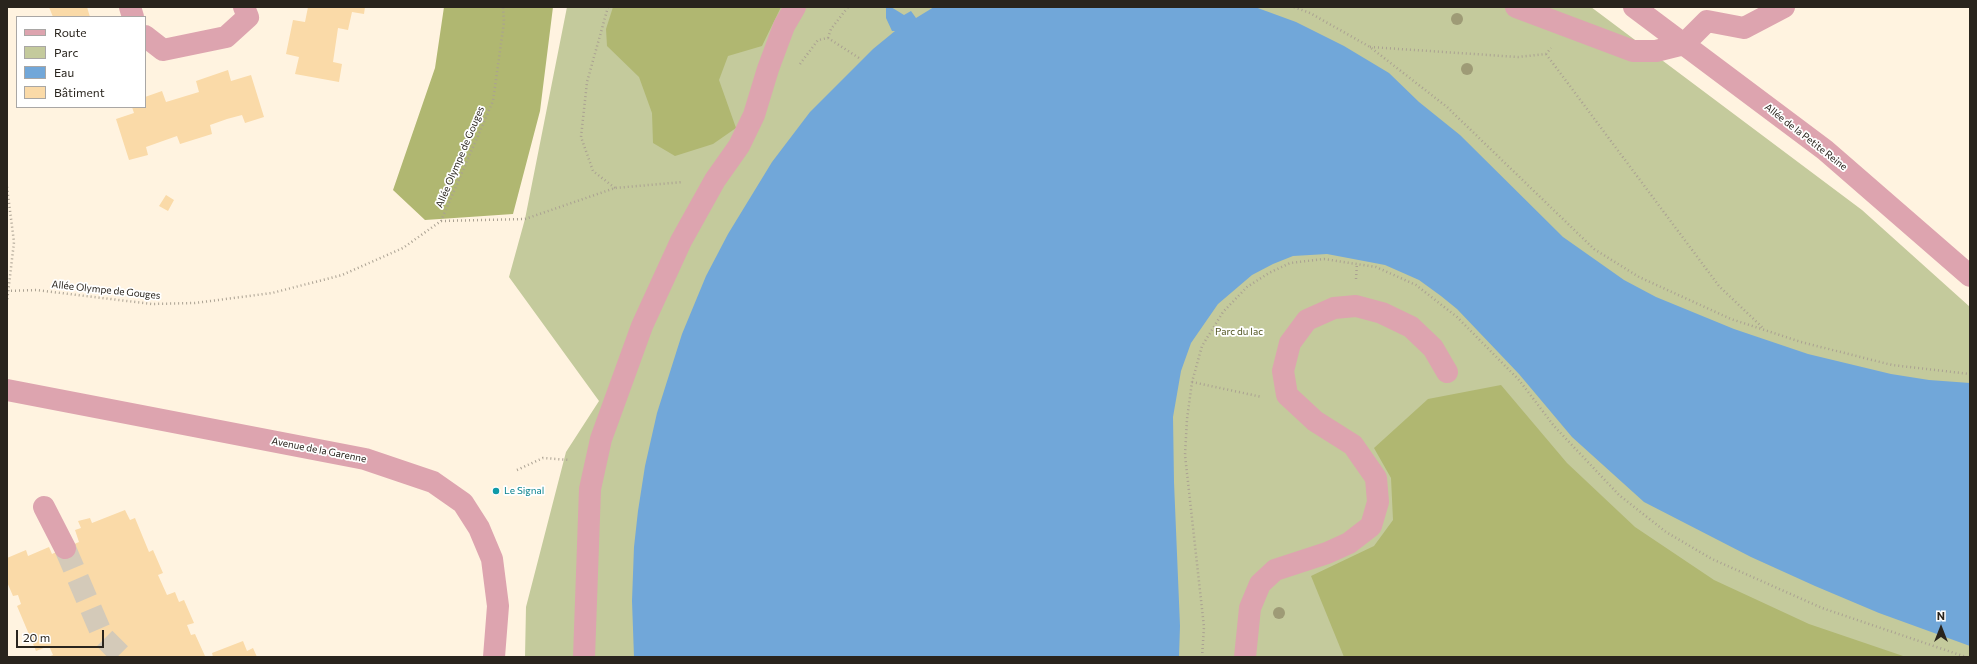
<!DOCTYPE html>
<meta charset="utf-8">
<style>
body{margin:0}
#map{position:relative;width:1977px;height:664px;overflow:hidden;background:#fff3e0;font-family:Commissioner,sans-serif}
canvas{display:block}
.frame{position:absolute;inset:0;border:8px solid #29241d;pointer-events:none}
.legend{position:absolute;left:16px;top:16px;width:130px;height:92px;box-sizing:border-box;background:#fff;border:1px solid #a9a7a5;margin:0;padding:5px 7px;list-style:none;font-size:12px;color:#29241d}
.legend li{display:flex;align-items:center;gap:8px;height:20px}
.legend b{width:20px;border:1px solid #a9a7a5}
.north{position:absolute;left:1921px;top:608px;width:40px;height:40px;-webkit-text-stroke:3px #fff;paint-order:stroke;rotate:0deg;font-size:11px;font-weight:700;line-height:16px;text-align:center;color:#29241d}
.north::after{content:'';display:block;margin:auto;width:14px;height:18px;background:#29241d;clip-path:polygon(50% 0,100% 100%,50% 72%,0 100%)}
.scale{position:absolute;left:16px;top:630px;width:88px;height:18px;box-sizing:border-box;border:2px solid #29241d;border-top:0;padding-left:5px;font-size:12px;line-height:14px;white-space:nowrap;color:#29241d;-webkit-text-stroke:3px #fff;paint-order:stroke}
</style>
<div id="map">
<canvas width="1977" height="664"></canvas>
<div class="frame"></div>
<ul class="legend">
<li><b style="height:5px;background:#dda4af"></b>Route</li>
<li><b style="height:11px;background:#c4ca9c"></b>Parc</li>
<li><b style="height:11px;background:#71a7d9"></b>Eau</li>
<li><b style="height:11px;background:#fadaa8"></b>Bâtiment</li>
</ul>
<div class="north">N</div>
<div class="scale">20 m</div>
</div>
<script>
const g = document.querySelector('canvas').getContext('2d');
g.lineJoin = 'round';
function fill(path, color) { g.fillStyle = color; g.fill(path, 'evenodd'); }
const shape = rows => new Path2D(rows.map(r => 'M' + r).join(''));
function trace(path, color, width, dash) { g.strokeStyle = color; g.lineWidth = width; g.lineCap = dash ? 'butt' : 'round'; g.setLineDash(dash || []); g.stroke(path); }
function drawText(font, color, halo, rows, align = 'center') {
  g.font = font + ' Commissioner,sans-serif'; g.lineWidth = 3.5; g.setLineDash([]); g.textBaseline = 'middle'; g.strokeStyle = halo; g.fillStyle = color; for (const [text, x, y, turn = 0] of rows) {
    g.save(); g.translate(x, y); g.rotate((+turn || 0) * Math.PI / 180); g.textAlign = isNaN(turn) ? turn : align; if (halo) g.strokeText(text, 0, 0); g.fillText(text, 0, 0); g.restore();
  }
}
fill(shape([
 [567,7,1591,7,1862,210,1970,307,1970,657,525,657,526,607,566,452,599,401,509,277,525,219]
]), '#c4ca9c');
fill(shape([
 [444,7,553,7,540,111,513,214,425,220,393,190,435,68],
 [613,7,781,7,762,46,728,56,719,80,736,128,713,144,675,156,653,143,652,113,639,77,607,46,606,29],
 [1501,385,1567,463,1635,527,1714,580,1809,624,1906,657,1344,657,1311,576,1374,546,1393,520,1391,478,1374,448,1428,399]
]), '#b0b771');
fill(shape([
 [886,7,891,7,904,15,911,11,916,18,934,7,1255,7,1296,22,1344,46,1389,73,1419,102,1460,135,1563,237,1624,280,1656,297,1734,329,1808,354,1891,374,1929,380,1970,383,1970,646,1879,613,1815,586,1751,557,1644,502,1572,437,1519,374,1457,309,1441,296,1419,280,1385,265,1327,254,1293,256,1273,264,1252,275,1218,304,1191,343,1181,371,1173,417,1174,482,1180,626,1179,657,634,657,632,601,634,547,638,511,645,466,657,413,682,334,706,276,728,234,772,162,810,112,873,49,895,31,892,31,886,18]
]), '#71a7d9');
fill(shape([
 [49,7,87,7,90,17,53,17],
 [308,7,365,7,364,14,352,12,348,30,338,28,333,62,342,64,339,82,295,74,299,57,286,54,293,20,305,22],
 [228,70,231,81,251,75,264,117,245,123,242,115,227,119,210,125,212,134,180,144,177,136,160,142,146,147,148,155,129,160,116,119,134,113,132,107,145,107,145,97,162,91,166,102,199,92,196,81],
 [166,195,174,200,168,211,159,206],
 [125,510,130,520,135,518,149,552,153,550,163,573,158,575,167,595,175,592,179,602,184,600,194,623,187,625,191,635,195,634,205,656,48,657,53,655,49,646,36,651,17,606,21,604,18,595,13,596,7,582,7,558,26,550,28,556,49,547,52,554,65,548,79,542,75,530,81,528,78,521,90,518,92,523],
 [243,641,247,651,253,648,257,657,213,657,212,653]
]), '#fadaa8');
trace(shape([
 [65,548,103,637,123,657]
]), '#d4cab9', 22, [22, 11]);
trace(shape([
 [608,7,587,82,581,137,593,171,615,188],
 [1294,7,1310,13,1370,47,1447,107,1594,249,1639,277,1731,319,1801,342,1892,365,1970,374],
 [828,38,831,29,848,7],
 [1370,47,1518,57,1546,54,1551,48],
 [1546,54,1719,286,1764,329],
 [800,64,818,40,828,38,859,58],
 [7,187,14,242,7,302],
 [441,221,525,219,615,188,683,182],
 [1356,279,1357,263],
 [7,291,36,290,152,304,195,303,272,293,342,275,403,248,441,221,493,101,504,22,503,7],
 [1192,382,1262,397],
 [517,470,543,458,570,460],
 [1202,657,1204,627,1185,455,1187,419,1192,382,1202,346,1223,312,1247,287,1269,273,1290,263,1324,259,1376,267,1416,285,1457,317,1519,380,1554,426,1619,495,1666,532,1712,559,1822,608,1966,657]
]), '#aaa192', 2.5, [1, 3]);
trace(shape([
 [130,7,133,17],
 [1516,7,1633,51,1656,51,1684,44,1707,21,1744,28,1784,7],
 [1634,7,1825,150,1970,276],
 [145,36,163,50,226,37,248,17,244,7],
 [7,390,365,459,433,482,463,503,479,528,492,559,498,606,494,657],
 [44,507,65,548],
 [584,657,590,489,601,439,642,326,681,241,715,180,739,146,754,115,768,69,784,26,795,7],
 [1245,657,1250,608,1260,584,1275,570,1327,553,1349,543,1371,526,1378,502,1376,478,1353,445,1315,421,1287,395,1283,371,1290,343,1307,320,1334,308,1356,306,1382,313,1411,327,1433,348,1447,372]
]), '#dda4af', 22);
g.fillStyle = '#9e9b76';
for (const [x, y] of [
 [1457,19],
 [1467,69],
 [1279,613]
]) { g.beginPath(); g.arc(x, y, 6, 0, 2 * Math.PI); g.fill(); }
for (const [x, y, r, color] of [
 [496,491,4,"#0f9aa8"]
]) { const dot = new Path2D(); dot.arc(x, y, r, 0, 2 * Math.PI); g.fillStyle = color; g.fill(dot); trace(dot, '#fff', 1.5); }
drawText('10px', '#29241d', '#fff', [
 ["Allée de la Petite Reine",1806,137,38],
 ["Allée Olympe de Gouges",460,157,-67],
 ["Allée Olympe de Gouges",106,290,6],
 ["Avenue de la Garenne",319,450,11]
]);
drawText('10px', '#4f531f', '#fff', [
 ["Parc du lac",1239,332]
]);
drawText('10px', '#0d838f', '#fff', [
 ["Le Signal",504,491]
], 'left');
</script>
